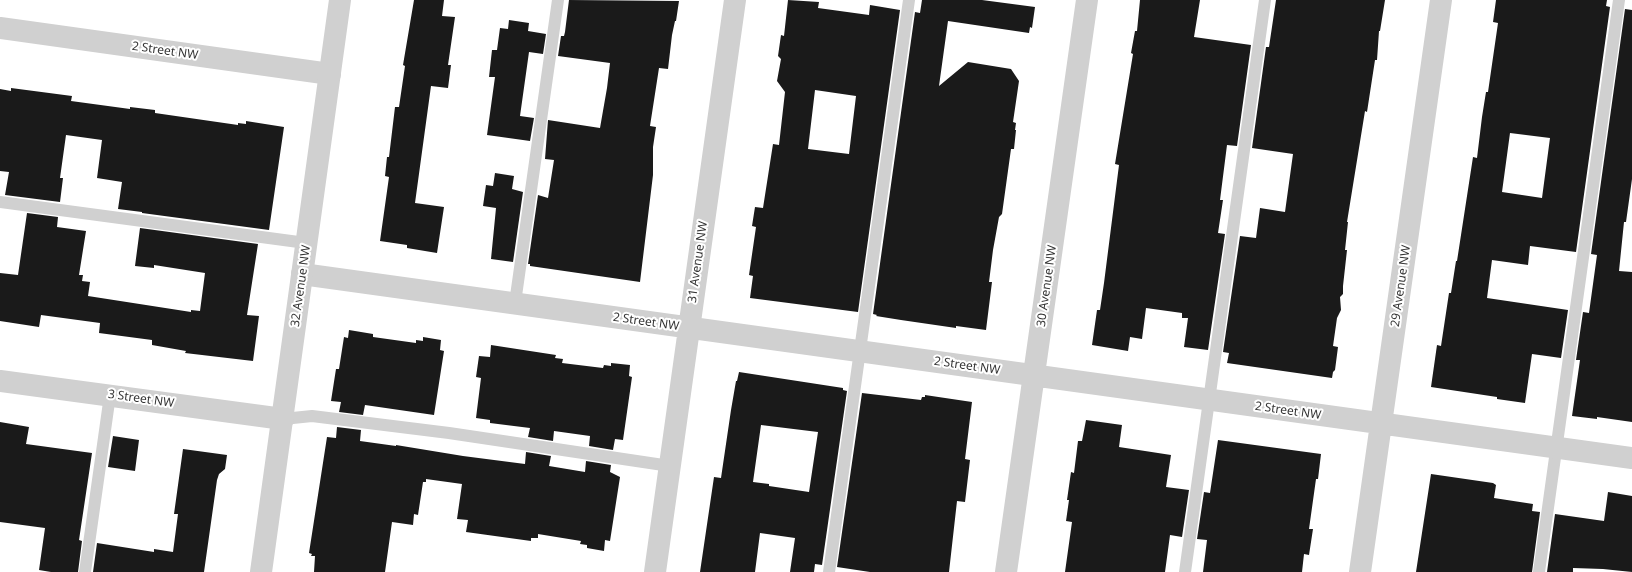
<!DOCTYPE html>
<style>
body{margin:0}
canvas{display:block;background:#fff}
</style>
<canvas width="1632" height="572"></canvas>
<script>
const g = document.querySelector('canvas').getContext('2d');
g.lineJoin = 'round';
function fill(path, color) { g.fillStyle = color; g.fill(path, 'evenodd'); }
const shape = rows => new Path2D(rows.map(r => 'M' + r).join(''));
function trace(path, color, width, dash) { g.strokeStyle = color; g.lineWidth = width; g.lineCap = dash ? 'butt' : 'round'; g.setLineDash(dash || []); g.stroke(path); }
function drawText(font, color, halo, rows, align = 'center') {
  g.font = font + ' "Noto Sans",sans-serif'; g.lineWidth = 4; g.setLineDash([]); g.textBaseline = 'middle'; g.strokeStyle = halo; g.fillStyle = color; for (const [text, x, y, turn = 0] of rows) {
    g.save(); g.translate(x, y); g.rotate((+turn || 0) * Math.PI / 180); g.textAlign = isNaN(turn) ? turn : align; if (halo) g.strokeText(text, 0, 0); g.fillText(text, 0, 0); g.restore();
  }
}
fill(shape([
 [414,0,444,0,442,16,455,17,448,65,451,65,448,88,431,86,415,203,444,207,437,253,407,248,407,245,380,241,389,177,385,176,387,157,389,157,395,107,399,107,405,66,403,65],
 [569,0,679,1,676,21,675,21,672,35,668,69,659,68,650,126,656,127,653,147,653,175,640,282,530,266,530,264,528,264,538,195,548,198,554,160,545,159,548,120,600,128,607,88,610,63,558,56,561,36,564,36,565,32],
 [788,0,819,2,818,8,869,15,870,5,900,10,858,312,750,298,753,276,749,275,756,227,752,226,755,207,763,208,773,144,779,145,785,92,777,81,781,59,778,56,781,35,784,36],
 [815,90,856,96,849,154,808,149],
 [922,0,982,0,1035,7,1032,28,1030,27,1029,33,948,21,939,86,968,62,1011,69,1019,81,1013,122,1016,123,1015,130,1016,130,1014,149,1011,149,1002,214,999,217,993,250,989,282,992,282,986,330,956,326,956,328,901,320,876,316,877,315,873,314,915,12,920,13],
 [1140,0,1200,0,1194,37,1251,45,1237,146,1227,145,1220,200,1223,200,1218,233,1225,234,1208,350,1184,347,1188,318,1182,318,1182,313,1146,308,1142,339,1130,337,1128,351,1092,345,1097,310,1100,310,1104,283,1119,165,1115,164,1133,54,1131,53,1135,31,1137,31],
 [1276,0,1385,0,1380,31,1379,31,1377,60,1375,60,1367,112,1365,111,1347,222,1348,222,1345,250,1347,250,1343,286,1343,294,1340,297,1341,310,1337,318,1333,346,1338,347,1335,370,1333,372,1332,378,1227,363,1229,353,1223,352,1240,236,1256,238,1260,208,1285,212,1293,154,1252,148,1266,47,1269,47],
 [1496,0,1607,0,1606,6,1610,7,1576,252,1530,246,1528,265,1492,260,1487,298,1568,310,1561,358,1532,354,1525,403,1497,399,1497,397,1431,387,1437,345,1441,346,1449,293,1451,293,1456,261,1457,261,1473,157,1477,158,1482,117,1486,92,1488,92,1498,23,1493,22],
 [1510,133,1550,138,1542,198,1502,192],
 [1625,9,1632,10,1632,179,1626,222,1624,222,1619,271,1632,272,1632,422,1597,417,1597,419,1572,416,1580,360,1576,360,1583,312,1589,313,1597,255,1591,254],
 [509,20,529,23,528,31,546,34,543,54,529,52,520,116,534,118,530,141,487,135,495,77,489,77,492,50,497,50,500,28,508,29],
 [11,88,72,96,71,101,130,109,130,107,155,110,155,113,238,125,238,123,246,124,246,121,284,127,269,230,142,213,142,212,118,209,122,182,97,178,102,140,66,135,60,178,63,178,60,202,5,195,9,172,0,171,0,89,11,91],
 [495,173,514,176,512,189,523,192,513,262,491,259,496,208,483,206,486,185,493,186],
 [27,213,58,217,57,227,86,231,79,275,83,275,82,281,90,282,88,296,191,312,191,310,200,311,205,273,154,265,154,268,135,266,140,228,258,244,247,315,259,316,253,361,185,353,186,351,152,345,152,340,99,333,100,323,41,315,39,327,0,321,0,273,18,275],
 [349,330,373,334,373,337,416,343,416,340,423,341,423,337,441,340,440,350,444,351,434,415,365,405,363,415,339,412,341,402,331,401,336,369,339,369,344,337,348,338],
 [491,345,556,355,555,358,563,359,562,363,603,368,604,365,611,366,611,363,630,365,629,376,632,377,623,440,615,439,613,450,589,446,590,436,554,431,553,441,528,437,530,428,490,423,490,420,476,418,481,378,476,377,479,356,490,357],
 [739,372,843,388,843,390,847,391,822,565,815,564,814,572,790,572,795,538,760,533,755,572,700,572,714,477,721,478,731,410,736,381,737,381],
 [761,425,818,432,809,492,769,486,769,484,753,482],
 [862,393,921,400,922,397,925,397,925,395,972,402,965,459,970,460,965,502,957,501,949,572,870,572,837,567],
 [1086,420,1122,425,1119,447,1171,455,1166,487,1189,490,1182,537,1170,535,1165,572,1065,572,1072,522,1066,521,1069,500,1067,500,1071,472,1074,473,1078,441,1082,441],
 [0,422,29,427,26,444,92,453,79,540,82,541,78,572,51,572,39,570,45,528,0,522],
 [337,427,361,430,360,441,396,446,396,445,463,456,525,464,526,452,551,456,549,466,585,472,586,461,611,465,610,472,620,477,610,541,605,540,604,551,587,548,587,545,580,544,581,541,538,534,538,538,531,538,531,541,466,532,468,520,457,519,462,484,426,479,426,482,423,482,418,515,414,514,413,525,392,522,385,572,314,572,315,556,311,556,312,554,309,553,327,437,336,438],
 [113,436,139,440,135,471,108,467],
 [1218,440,1321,454,1318,479,1316,479,1309,529,1313,529,1309,555,1304,554,1302,572,1203,572,1207,540,1197,539,1204,492,1210,493],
 [183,449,227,455,225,469,219,474,217,480,204,572,93,572,97,543,154,552,154,549,173,552,178,514,174,514],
 [1431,474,1493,483,1496,485,1494,498,1533,504,1532,511,1540,512,1532,572,1416,572],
 [1608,492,1632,496,1632,572,1603,569,1573,568,1573,572,1547,572,1555,514,1604,521]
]), '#1a1a1a');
trace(shape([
 [0,202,306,243],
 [515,303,558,0],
 [283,419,312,416,449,433,670,466],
 [85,572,110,395],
 [829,572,909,0],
 [1185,572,1265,0],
 [1539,572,1619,0]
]), '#d0d0d0', 12);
trace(shape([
 [0,28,330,74],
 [302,274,1632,458],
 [0,381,283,419],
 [655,572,735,0],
 [1006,572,1087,0],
 [1360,572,1441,0]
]), '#d0d0d0', 22);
trace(shape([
 [261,572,340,0]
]), '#d0d0d0', 22);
drawText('12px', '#333', '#fff', [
 ["2 Street NW",165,51,8],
 ["31 Avenue NW",698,262,-82],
 ["32 Avenue NW",301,286,-82],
 ["30 Avenue NW",1047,286,-82],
 ["29 Avenue NW",1401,286,-82],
 ["2 Street NW",646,322,8],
 ["2 Street NW",967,366,8],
 ["3 Street NW",141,399,8],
 ["2 Street NW",1288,411,8]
]);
</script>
